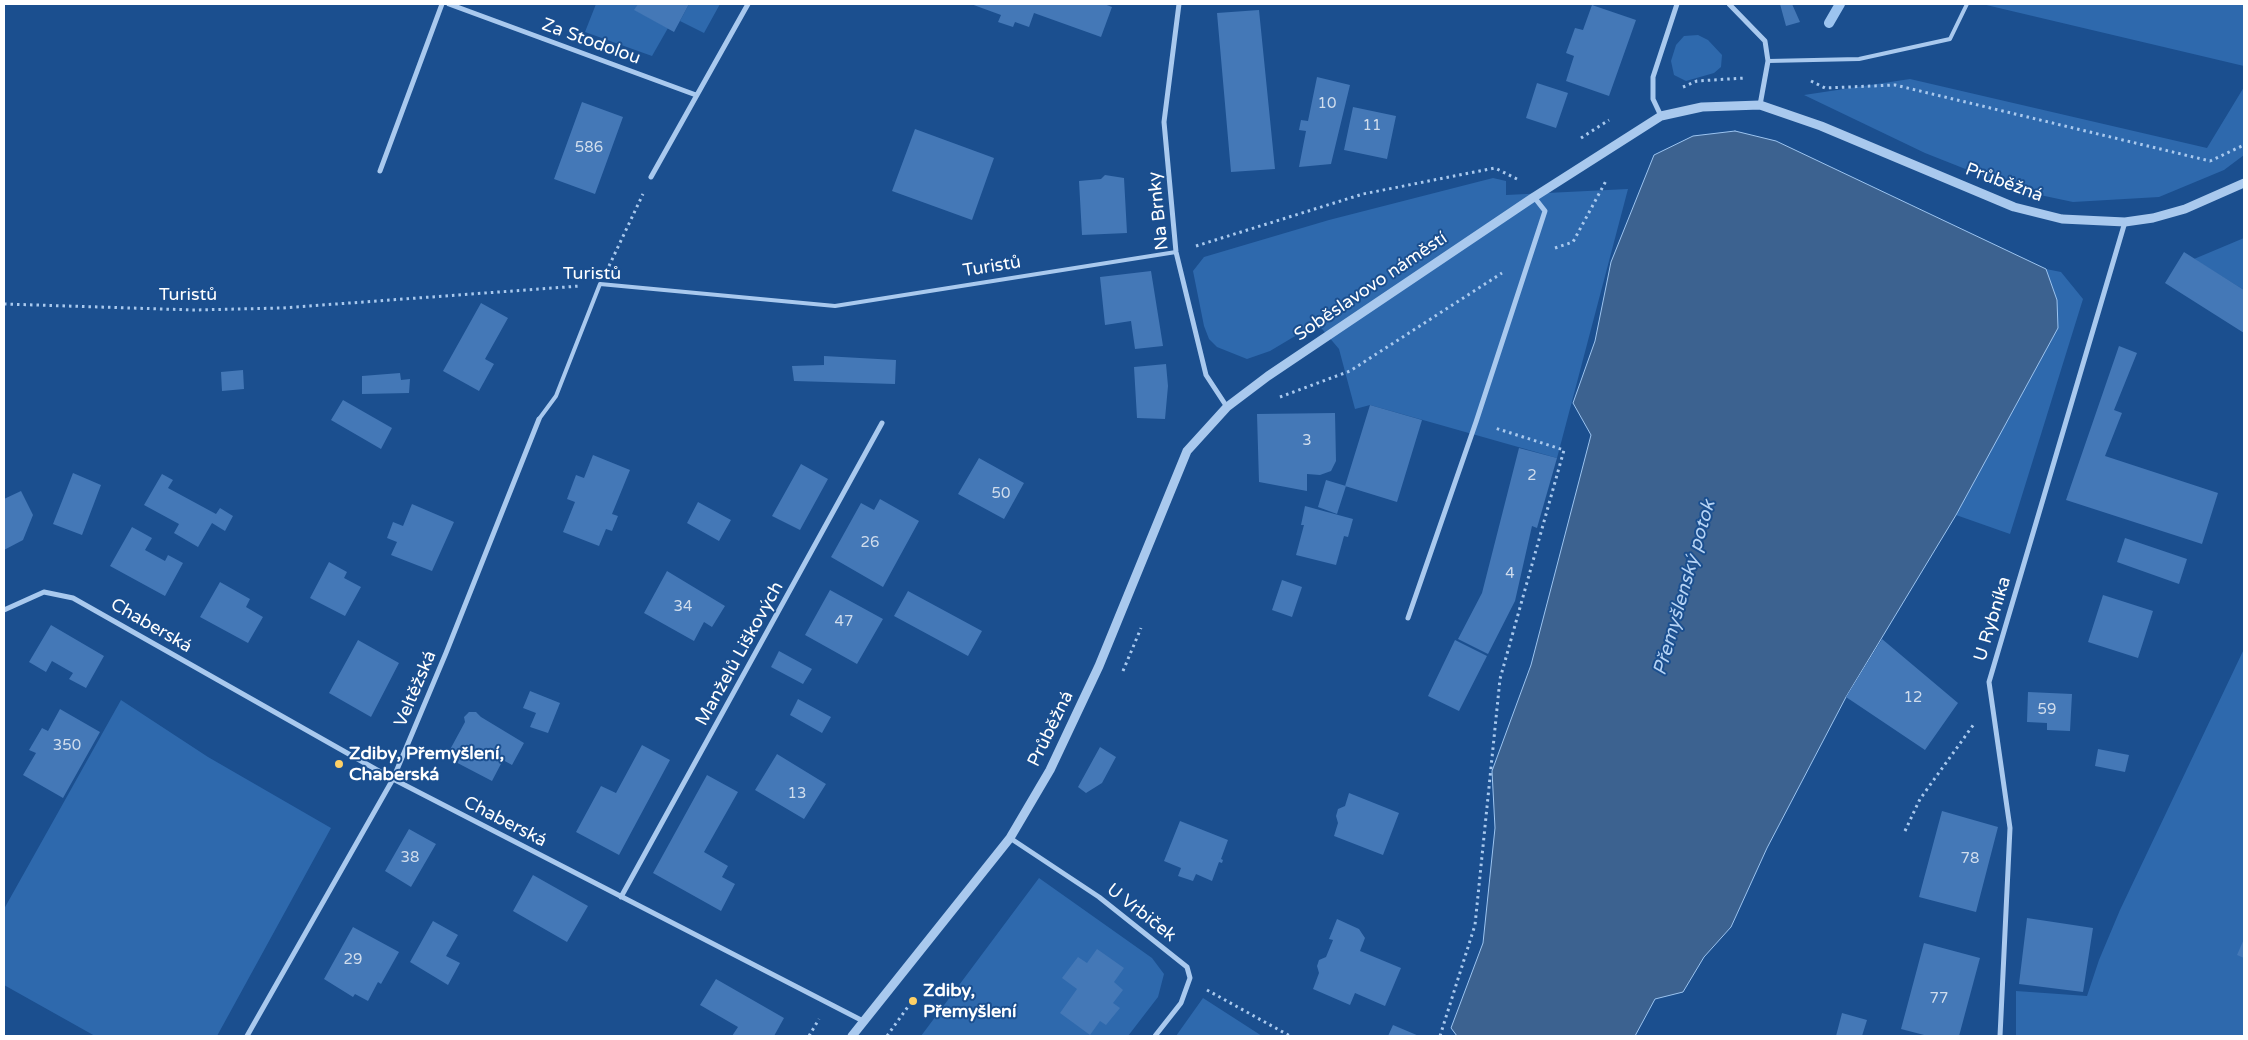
<!DOCTYPE html>
<meta charset="utf-8">
<style>
body{margin:0}
#map{position:relative;width:2248px;height:1040px;overflow:hidden;background:#1b4f8f;font-family:"Varela Round",sans-serif}
canvas{display:block}
.frame{position:absolute;inset:0;border:5px solid #fff;pointer-events:none}
</style>
<div id="map">
<canvas width="2248" height="1040"></canvas>
<div class="frame"></div>
</div>
<script>
const g = document.querySelector('canvas').getContext('2d');
g.lineJoin = 'round';
function fill(path, color) { g.fillStyle = color; g.fill(path, 'evenodd'); }
const shape = rows => new Path2D(rows.map(r => 'M' + r).join(''));
function trace(path, color, width, dash) { g.strokeStyle = color; g.lineWidth = width; g.lineCap = dash ? 'butt' : 'round'; g.setLineDash(dash || []); g.stroke(path); }
function drawText(font, color, halo, rows, align = 'center') {
  g.font = font + ' "Varela Round",sans-serif'; g.lineWidth = 4; g.setLineDash([]); g.textBaseline = 'middle'; g.strokeStyle = halo; g.fillStyle = color; for (const [text, x, y, turn = 0] of rows) {
    g.save(); g.translate(x, y); g.rotate((+turn || 0) * Math.PI / 180); g.textAlign = isNaN(turn) ? turn : align; if (halo) g.strokeText(text, 0, 0); g.fillText(text, 0, 0); g.restore();
  }
}
fill(shape([
 [596,4,638,4,635,10,668,28,652,56,585,32],
 [689,4,720,4,704,33,680,21],
 [1982,4,2244,4,2244,66],
 [1698,35,1708,40,1722,55,1721,67,1714,73,1686,81,1674,75,1671,61,1676,45,1684,36],
 [1910,79,2207,148,2244,87,2244,155,2224,170,2159,197,2073,202,2021,191,1925,153,1804,95],
 [1493,178,1506,181,1506,195,1628,189,1557,458,1370,405,1355,409,1339,349,1317,323,1270,351,1247,359,1217,347,1209,339,1204,326,1193,271,1204,257,1329,220],
 [2244,238,2244,290,2194,259],
 [2046,269,2061,272,2083,299,2010,534,1956,515,2000,433,2057,300],
 [2244,649,2244,1036,2016,1036,2016,991,2087,996,2099,960,2120,910],
 [121,700,208,757,331,828,217,1036,95,1036,4,985,4,909],
 [1039,878,1152,958,1164,974,1158,997,1128,1036,921,1036],
 [1203,998,1262,1036,1176,1036]
]), '#2e69ad');
const water = shape([
 [1735,131,1776,141,2046,269,2057,300,2058,328,1956,515,1846,697,1767,848,1731,927,1704,957,1683,992,1655,999,1635,1036,1457,1036,1451,1028,1483,943,1495,828,1492,771,1531,665,1591,435,1573,403,1595,341,1611,262,1654,155,1693,136,1735,131]
]);
fill(water, '#3c6290');
trace(water, '#9cc4f0', 1);
trace(shape([
 [1829,23,1840,4]
]), '#9cc4f0', 10);
fill(shape([
 [638,4,689,4,674,32,634,10],
 [971,4,1104,4,1112,7,1101,37,1034,13,1029,27,1015,22,1013,27,998,22,1001,15],
 [1780,4,1792,4,1800,22,1786,26],
 [1592,5,1636,20,1609,96,1566,81,1574,56,1566,53,1575,28,1583,30],
 [1259,10,1275,169,1231,172,1217,13],
 [1317,77,1350,85,1331,164,1299,167,1306,131,1299,130,1301,120,1308,121],
 [1537,83,1568,93,1556,128,1526,118],
 [582,102,623,117,595,194,554,179],
 [1353,107,1396,116,1387,159,1344,150],
 [915,129,994,158,972,220,892,191],
 [1105,175,1124,178,1127,233,1082,235,1079,181,1101,179],
 [2184,252,2244,290,2244,333,2165,283],
 [1151,271,1163,346,1135,349,1131,321,1105,325,1100,277],
 [481,303,508,318,485,359,494,364,479,391,443,371],
 [2119,346,2137,353,2114,410,2122,413,2105,456,2218,493,2202,544,2066,500],
 [824,356,896,360,895,384,794,381,792,366,824,365],
 [1166,364,1168,386,1165,419,1137,418,1134,367],
 [243,370,244,389,222,391,221,372],
 [400,373,401,380,410,379,409,393,362,394,362,376],
 [343,400,392,428,381,449,331,420],
 [1370,405,1422,420,1397,502,1345,486],
 [1335,413,1336,461,1331,471,1320,475,1307,474,1307,491,1259,482,1257,414],
 [1519,448,1557,458,1537,528,1532,526,1515,601,1488,654,1458,639,1482,593],
 [593,455,630,470,612,514,618,516,612,531,606,529,599,546,563,532,575,502,567,499,576,475,584,478],
 [979,458,1024,483,1004,519,958,494],
 [801,464,828,479,800,530,772,516],
 [73,473,101,485,82,535,53,524],
 [162,474,173,480,168,488,216,514,220,508,233,516,225,531,212,523,198,547,174,533,179,524,144,505],
 [1326,480,1346,486,1337,514,1318,507],
 [21,491,33,515,23,540,4,550,4,499],
 [880,499,919,521,883,587,831,557,861,503,874,510],
 [698,502,731,520,719,541,687,523],
 [412,504,454,522,432,571,391,555,397,542,387,538,393,522,403,526],
 [1305,506,1353,519,1348,537,1344,536,1336,565,1296,555,1304,525,1301,525],
 [132,527,152,538,145,550,165,561,168,555,183,563,165,596,110,566],
 [2125,538,2187,559,2179,584,2117,562],
 [329,562,347,572,344,578,361,587,345,616,310,598],
 [667,571,725,606,712,627,704,622,694,641,644,613],
 [1282,580,1302,587,1292,617,1272,610],
 [220,582,250,599,246,607,263,617,248,643,200,617],
 [830,590,883,619,857,664,805,635],
 [908,591,982,631,968,656,894,616],
 [2103,595,2153,611,2138,658,2088,642],
 [51,625,104,656,86,688,69,679,73,673,52,661,46,672,29,662],
 [1882,639,1958,703,1925,750,1846,697],
 [358,640,399,663,371,717,329,693],
 [1455,640,1487,656,1459,711,1428,696],
 [779,651,812,669,803,684,771,667],
 [530,691,560,703,548,733,530,727,536,713,523,708],
 [2028,692,2072,694,2070,731,2047,730,2047,723,2027,722],
 [798,699,831,717,822,733,790,715],
 [60,709,100,732,63,798,23,775,36,753,29,750,42,728,48,731],
 [469,712,476,712,481,717,524,743,512,765,503,760,492,781,446,757,465,722,464,717],
 [642,745,670,760,619,855,576,832,601,786,616,793],
 [1100,747,1116,757,1102,783,1086,793,1078,787],
 [2098,749,2129,755,2125,772,2095,766],
 [777,754,826,784,804,819,755,790],
 [707,775,738,792,704,852,728,866,722,877,735,884,721,911,653,873],
 [1349,793,1399,813,1383,855,1334,836,1338,823,1336,816,1338,809,1345,806],
 [1942,811,1998,827,1976,912,1919,897],
 [1180,821,1228,840,1221,859,1223,860,1222,863,1219,862,1212,881,1196,874,1193,881,1178,876,1181,868,1164,861],
 [409,829,436,844,411,887,385,871],
 [533,875,588,906,567,942,513,911],
 [2027,918,2093,928,2083,992,2019,984],
 [1337,919,1359,929,1365,938,1360,951,1401,968,1385,1006,1355,993,1350,1005,1313,989,1319,973,1317,966,1319,960,1326,957,1333,940,1329,939],
 [433,921,458,935,446,956,460,963,448,985,410,962],
 [353,927,399,952,381,984,378,982,368,1001,355,994,353,997,324,979],
 [2244,939,2244,958,2237,955],
 [1924,943,1980,958,1959,1036,1928,1036,1901,1029],
 [1097,949,1124,968,1114,982,1123,990,1113,1003,1120,1008,1106,1025,1100,1021,1090,1035,1060,1013,1077,989,1062,978,1078,957,1087,963],
 [716,979,784,1018,774,1036,732,1036,738,1027,700,1005],
 [1842,1013,1867,1020,1862,1036,1836,1036],
 [1393,1025,1419,1036,1388,1036]
]), '#4478b7');
trace(shape([
 [1811,81,1825,88,1895,85,2210,161,2244,145],
 [1683,87,1697,81,1745,78],
 [1581,138,1609,120],
 [1196,246,1363,194,1495,168,1519,180],
 [1555,248,1573,242,1607,179],
 [609,266,643,194],
 [4,304,194,310,282,308,580,286],
 [1280,397,1350,371,1502,273],
 [1123,671,1141,628],
 [1905,831,1920,799,1974,724],
 [1207,990,1290,1036],
 [809,1036,819,1019],
 [887,1036,917,994],
 [1440,1036,1475,925,1500,679,1564,450,1495,428]
]), '#a9c9ee', 3, [2.5, 4]);
trace(shape([
 [1768,61,1859,59,1950,39,1967,4],
 [539,419,556,396,600,284,835,306,1176,252]
]), '#a9c9ee', 4);
trace(shape([
 [449,4,696,95],
 [1179,4,1164,122,1176,252,1206,375,1227,407],
 [1729,4,1765,41,1768,61,1760,105],
 [1661,116,1653,99,1653,77,1677,4],
 [380,171,442,4],
 [651,177,748,4],
 [4,610,44,592,73,598,393,779,863,1021],
 [1408,618,1476,422,1545,211,1534,197],
 [1010,838,1099,897,1187,967,1190,978,1181,1003,1155,1036],
 [621,897,882,423],
 [247,1036,393,779,446,653,539,419],
 [2000,1036,2010,828,1989,682,2125,222]
]), '#a9c9ee', 5);
trace(shape([
 [852,1036,1010,838,1050,770,1099,666,1187,451,1227,407,1268,376,1534,197,1661,116,1702,107,1760,105,1821,126,2014,207,2062,219,2125,222,2153,218,2185,209,2244,183]
]), '#a9c9ee', 9);
for (const [x, y, r, color] of [
 [339,764,5,"#ffd166"],
 [913,1001,5,"#ffd166"]
]) { const dot = new Path2D(); dot.arc(x, y, r, 0, 2 * Math.PI); g.fillStyle = color; g.fill(dot); trace(dot, '#1b4f8f', 2); }
drawText('15px', '#d0dded', null, [
 ["10",1327,104],
 ["11",1372,126],
 ["586",589,148],
 ["3",1307,441],
 ["2",1532,476],
 ["50",1001,494],
 ["26",870,543],
 ["4",1510,574],
 ["34",683,607],
 ["47",844,622],
 ["12",1913,698],
 ["59",2047,710],
 ["350",67,746],
 ["13",797,794],
 ["38",410,858],
 ["78",1970,859],
 ["29",353,960],
 ["77",1939,999]
]);
drawText('18px', '#fff', '#1b4f8f', [
 ["Za Stodolou",591,42,20],
 ["Průběžná",2004,183,20],
 ["Na Brnky",1159,211,-96],
 ["Turistů",992,267,-9],
 ["Turistů",592,274],
 ["Soběslavovo náměstí",1371,287,-34],
 ["Turistů",188,295],
 ["U Rybníka",1993,619,-73],
 ["Chaberská",151,626,30],
 ["Manželů Liškových",740,654,-61],
 ["Veltěžská",416,689,-67],
 ["Průběžná",1051,729,-64],
 ["Chaberská",505,822,27],
 ["U Vrbiček",1141,913,38]
]);
drawText('bold 18px', '#fff', '#1b4f8f', [
 ["Zdiby, Přemyšlení,",349,754],
 ["Chaberská",349,775],
 ["Zdiby,",923,991],
 ["Přemyšlení",923,1012]
], 'left');
drawText('italic 19px', '#b5d3f5', '#1b4f8f', [
 ["Přemyšlenský potok",1685,588,-74]
]);
</script>
